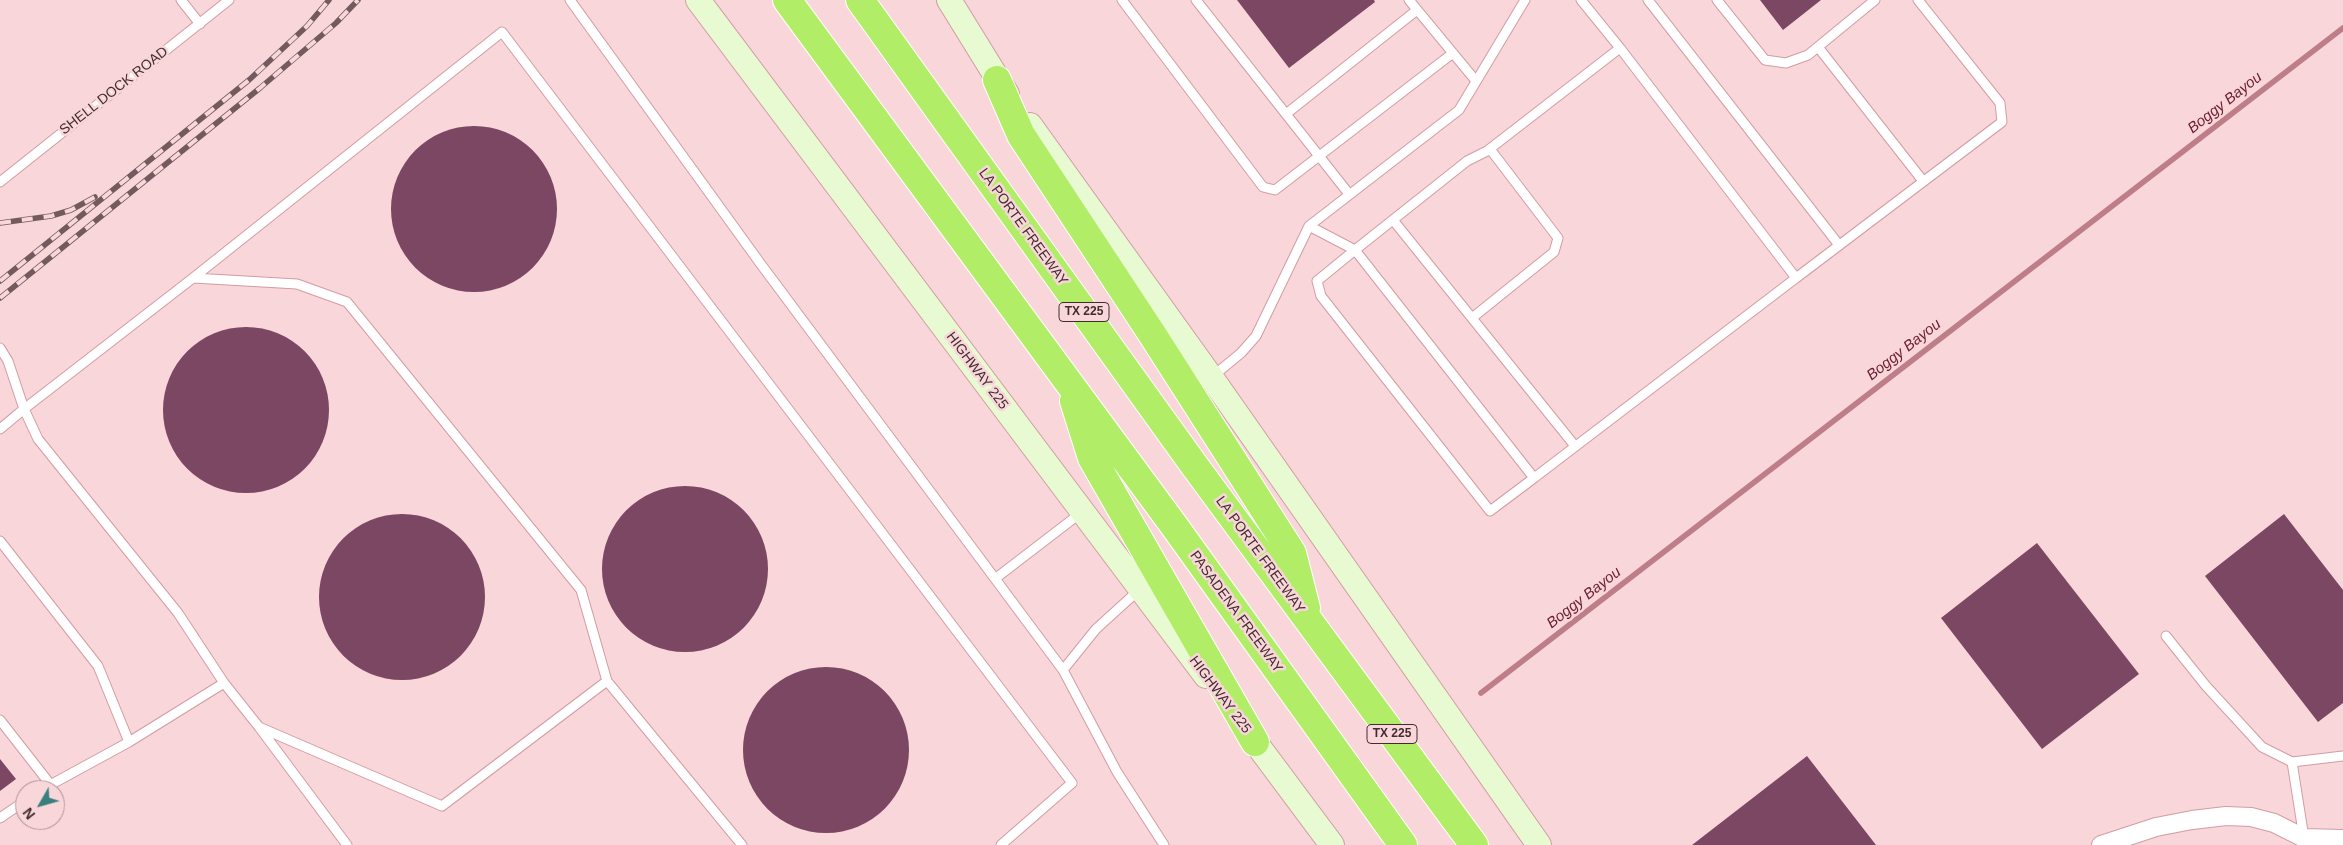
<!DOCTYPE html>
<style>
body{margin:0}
#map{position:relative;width:2343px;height:845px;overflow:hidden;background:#f9d6da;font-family:Helvetica,sans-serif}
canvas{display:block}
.north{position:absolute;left:15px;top:780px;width:50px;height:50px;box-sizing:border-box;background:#f9d6da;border:1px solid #af9296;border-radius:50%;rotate:232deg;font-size:14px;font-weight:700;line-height:20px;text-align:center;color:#412c2f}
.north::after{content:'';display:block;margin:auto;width:18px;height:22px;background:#38807c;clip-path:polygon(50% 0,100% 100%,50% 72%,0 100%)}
</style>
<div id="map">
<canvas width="2343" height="845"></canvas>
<div class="north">N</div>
</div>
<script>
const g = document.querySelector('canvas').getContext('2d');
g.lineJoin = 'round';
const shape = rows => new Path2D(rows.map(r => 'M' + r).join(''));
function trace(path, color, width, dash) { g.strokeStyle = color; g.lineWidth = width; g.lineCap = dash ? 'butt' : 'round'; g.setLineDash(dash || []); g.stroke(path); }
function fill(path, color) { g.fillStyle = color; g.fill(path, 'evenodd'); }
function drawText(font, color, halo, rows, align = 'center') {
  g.font = font + ' Helvetica,sans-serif'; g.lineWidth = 5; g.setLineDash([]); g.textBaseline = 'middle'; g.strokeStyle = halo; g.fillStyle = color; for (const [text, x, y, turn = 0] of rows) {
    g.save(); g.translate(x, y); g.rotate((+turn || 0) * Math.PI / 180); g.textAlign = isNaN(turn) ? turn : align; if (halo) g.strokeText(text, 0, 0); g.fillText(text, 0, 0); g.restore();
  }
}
trace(shape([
 [1481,693,2343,28]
]), '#be7e88', 5.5);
fill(shape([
 [1237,0,1374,0,1375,2,1289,68],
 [1760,0,1821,0,1783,30],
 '391 209a83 83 0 1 1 166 0a83 83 0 1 1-166 0Z',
 '163 410a83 83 0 1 1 166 0a83 83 0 1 1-166 0Z',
 '602 569a83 83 0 1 1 166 0a83 83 0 1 1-166 0Z',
 [2284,514,2343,590,2343,703,2318,722,2205,576],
 '319 597a83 83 0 1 1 166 0a83 83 0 1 1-166 0Z',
 [2037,543,2139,674,2042,749,1941,618],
 '743 750a83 83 0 1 1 166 0a83 83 0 1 1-166 0Z',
 [1807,756,1876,845,1692,845],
 [0,759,16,779,0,791]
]), '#7c4762');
const lane = shape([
 [181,0,200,24],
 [570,0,760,263,1063,670],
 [1122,0,1263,187,1275,190,1453,53],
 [1196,0,1349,194],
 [1409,0,1476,81],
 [1648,0,1839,245],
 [1717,0,1765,60,1786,63,1808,55,1875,0],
 [1818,47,1923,181],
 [1286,114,1417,10],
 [0,182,229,0],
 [1393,220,1575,446],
 [1309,226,1355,250,1534,478,1490,511,1321,296,1317,281,1355,250,1467,161,1487,151,1620,48,1581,0],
 [193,278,502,32,1072,783,1001,845],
 [1796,278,2002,122,2000,103,1918,0],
 [1472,318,1554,252,1558,238,1490,149],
 [0,348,8,361,24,409,0,429],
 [1213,376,1241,353,1256,336,1309,226,1459,110,1525,0],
 [1534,478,1796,278,1620,48],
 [0,541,98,666,129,742],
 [996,578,1082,512],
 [1140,589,1096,629,1063,670,1117,772,1164,845],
 [2166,636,2206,686,2262,747,2292,762,2304,838],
 [607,681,442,806,259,727,224,683,178,613,38,439,24,409,193,278,297,284,347,302,581,590,607,681,742,845],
 [0,720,50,784],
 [259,727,347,845],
 [2292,762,2343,756],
 [41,790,129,742,224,683],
 [0,818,25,801]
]);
const street = shape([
 [2101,845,2156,827,2192,820,2226,816,2251,817,2274,823,2304,838,2343,839]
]);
const secondary = shape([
 [698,0,1206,676],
 [949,0,1007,94],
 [1030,125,1211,377,1539,845],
 [1244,727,1332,845]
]);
const highway = shape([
 [787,0,1175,527,1403,845],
 [860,0,1194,465,1474,845],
 [997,80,1021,135,1152,334,1292,553,1306,608],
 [1074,401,1092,458,1255,742]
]);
trace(lane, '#d29ca3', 11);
trace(street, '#d29ca3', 20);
trace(secondary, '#d29ca3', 26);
trace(highway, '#fff', 30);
trace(lane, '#fff', 9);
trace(street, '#fff', 18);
trace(secondary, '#e8fad1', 24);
trace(highway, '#b1ed67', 28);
const rail = shape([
 [0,223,51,216,71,210,95,197],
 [0,281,249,80,307,26,329,0],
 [0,298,260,88,336,23,358,0]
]);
trace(rail, '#735a5e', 5.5);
trace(rail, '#f9d6da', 4, [11]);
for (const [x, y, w] of [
 [1084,312,50],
 [1392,734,50]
]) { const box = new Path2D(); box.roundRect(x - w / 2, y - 9.5, w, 19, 4); g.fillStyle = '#f9d6da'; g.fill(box); trace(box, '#412c2f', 1); }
drawText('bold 12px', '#412c2f', null, [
 ["TX 225",1084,312],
 ["TX 225",1392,734]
]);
drawText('14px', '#412c2f', '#f9d6da', [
 ["SHELL DOCK ROAD",114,91,-38],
 ["LA PORTE FREEWAY",1023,227,54],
 ["HIGHWAY 225",977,371,53],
 ["LA PORTE FREEWAY",1260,555,54],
 ["PASADENA FREEWAY",1236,612,54],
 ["HIGHWAY 225",1220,695,53]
]);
drawText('italic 15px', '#6a1c30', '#f9d6da', [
 ["Boggy Bayou",2225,103,-38],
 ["Boggy Bayou",1904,350,-38],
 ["Boggy Bayou",1584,598,-38]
]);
</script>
